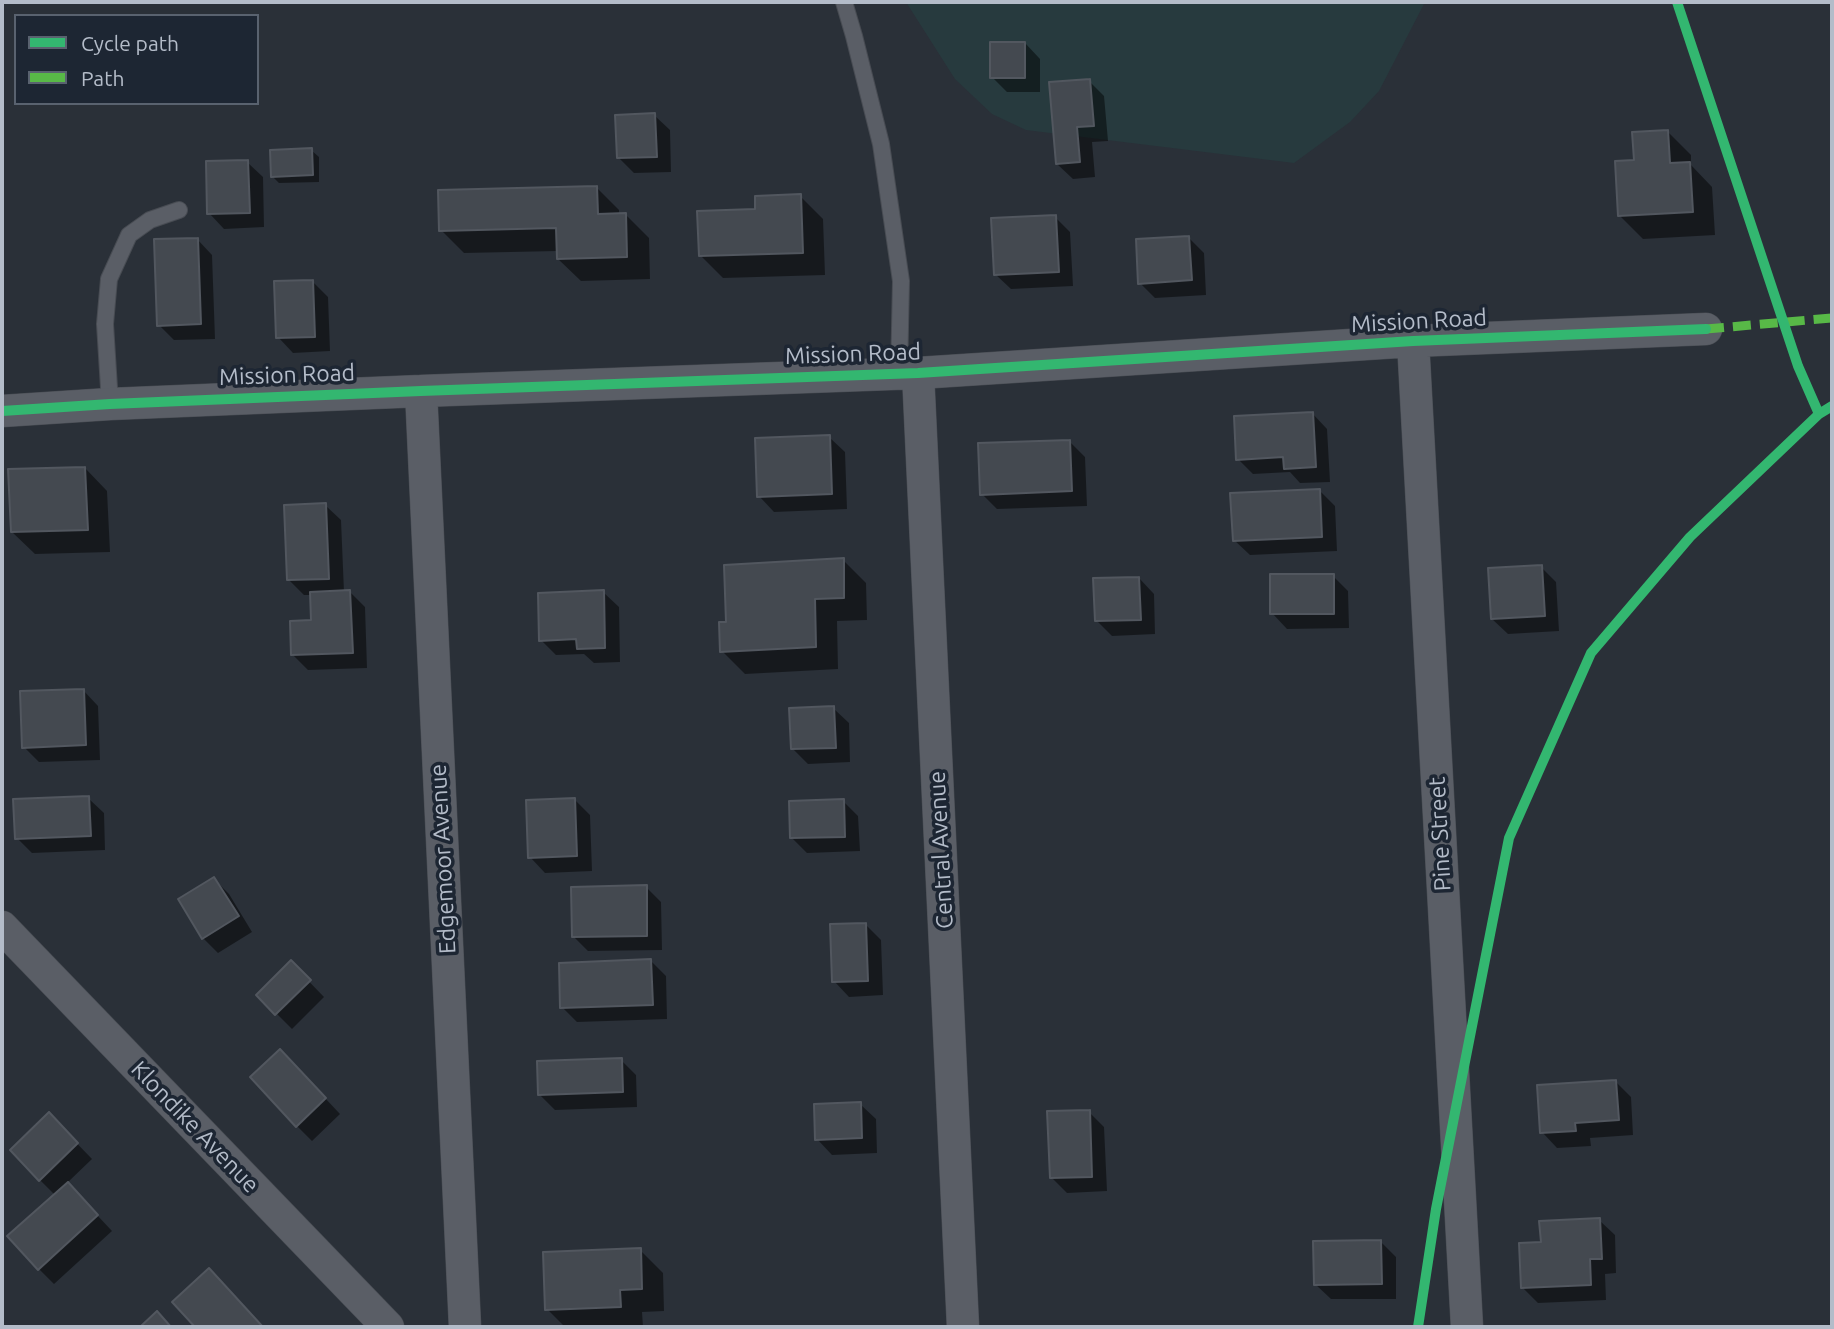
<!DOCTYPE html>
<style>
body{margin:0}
#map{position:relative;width:1834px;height:1329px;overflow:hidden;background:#2a3038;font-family:Ubuntu,sans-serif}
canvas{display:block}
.frame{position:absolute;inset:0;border:4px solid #b4bcc9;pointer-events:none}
.legend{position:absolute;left:14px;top:14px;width:245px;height:91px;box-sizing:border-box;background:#1d2633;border:2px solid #59626f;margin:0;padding:9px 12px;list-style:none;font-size:21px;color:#b4bcc9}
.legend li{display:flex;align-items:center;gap:14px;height:35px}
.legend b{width:35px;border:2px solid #59626f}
</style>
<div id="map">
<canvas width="1834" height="1329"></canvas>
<div class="frame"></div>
<ul class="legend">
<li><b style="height:9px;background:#33b770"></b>Cycle path</li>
<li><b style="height:9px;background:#58b947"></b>Path</li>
</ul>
</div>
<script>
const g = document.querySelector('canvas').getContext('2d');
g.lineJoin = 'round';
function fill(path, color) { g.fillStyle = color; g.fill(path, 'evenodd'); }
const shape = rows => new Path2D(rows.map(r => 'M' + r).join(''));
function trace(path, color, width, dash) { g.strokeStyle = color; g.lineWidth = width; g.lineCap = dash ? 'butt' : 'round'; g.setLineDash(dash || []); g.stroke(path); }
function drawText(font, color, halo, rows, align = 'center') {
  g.font = font + ' Ubuntu,sans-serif'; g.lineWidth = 7; g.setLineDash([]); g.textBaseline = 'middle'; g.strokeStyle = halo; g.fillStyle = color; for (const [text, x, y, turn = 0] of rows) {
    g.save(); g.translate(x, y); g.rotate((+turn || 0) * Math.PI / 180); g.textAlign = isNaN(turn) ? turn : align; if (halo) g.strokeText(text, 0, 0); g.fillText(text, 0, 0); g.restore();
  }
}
fill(shape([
 [906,2,1425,2,1379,91,1350,122,1294,163,1026,130,992,114,955,79]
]), '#273a3e');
fill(shape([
 [1025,43,1040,59,1040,92,1007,92,992,77],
 [1089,81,1104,96,1108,141,1092,142,1095,177,1073,179,1057,164],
 [654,115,670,130,671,172,634,173,619,158],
 [1668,132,1691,155,1691,165,1712,187,1715,235,1643,239,1620,216,1636,162],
 [311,150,319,157,319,182,279,183,272,176],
 [247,162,263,177,264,227,224,229,209,213],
 [596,187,619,210,619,215,626,215,649,238,650,279,581,281,558,259,558,251,464,253,441,230],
 [800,196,823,219,825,275,723,278,701,256],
 [1055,217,1070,232,1073,286,1011,289,995,274],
 [1189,238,1204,253,1206,295,1155,298,1140,283],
 [197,239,212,255,215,339,174,340,159,325],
 [313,282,328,297,330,351,293,353,278,337],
 [1312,413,1327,429,1330,482,1300,483,1290,472,1253,474,1238,459],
 [829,437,845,452,847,509,774,512,759,496],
 [1070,442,1085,457,1087,506,997,509,982,494],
 [85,468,107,491,110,552,35,554,12,532],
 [1320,491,1335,506,1337,551,1250,555,1234,540],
 [325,505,341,520,344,592,350,592,365,607,367,668,308,670,293,655,312,622,311,595,304,595,289,580],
 [843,560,866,583,867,620,837,621,838,669,745,674,722,651,728,624],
 [1541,567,1556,582,1559,631,1508,634,1492,619],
 [1333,576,1348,591,1349,628,1287,629,1272,613],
 [1139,578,1154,594,1155,634,1112,636,1096,620],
 [603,592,619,607,620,662,594,663,584,654,556,655,541,640],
 [83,690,98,706,100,760,39,762,24,747],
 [833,708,849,723,850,762,808,764,793,749],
 [88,798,104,813,105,850,32,853,17,838],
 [575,800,590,815,592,871,545,873,530,857],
 [843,801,858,816,860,851,807,853,792,838],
 [214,879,229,894,252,932,218,953,203,938],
 [646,887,661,902,662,950,588,951,573,936],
 [865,924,881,940,883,995,849,997,834,981],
 [651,961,666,976,667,1019,577,1022,562,1007],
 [291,963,324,997,292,1029,258,995],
 [621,1060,636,1075,637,1107,555,1110,540,1095],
 [295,1066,340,1114,312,1141,297,1126],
 [1616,1082,1631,1097,1633,1135,1590,1138,1591,1146,1557,1148,1542,1132],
 [860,1104,876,1119,877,1153,832,1155,817,1139],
 [1089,1112,1104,1127,1107,1191,1067,1193,1051,1177],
 [64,1130,92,1159,67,1183,112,1231,54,1284,39,1269,55,1195,40,1180],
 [1599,1220,1615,1235,1616,1273,1605,1274,1606,1300,1538,1303,1523,1288,1543,1244],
 [1381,1242,1396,1257,1396,1299,1331,1299,1315,1284],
 [640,1250,663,1273,664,1311,642,1312,643,1327,565,1327,547,1309],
 [209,1271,239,1300,263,1327,197,1327,174,1302]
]), '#0007');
const building = shape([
 [990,42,1025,42,1025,78,990,78,990,42],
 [1090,79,1094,126,1077,127,1080,162,1056,164,1049,82,1090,79],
 [655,113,657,157,617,158,615,115,655,113],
 [1668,130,1670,163,1690,162,1693,212,1618,216,1615,161,1634,160,1632,132,1668,130],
 [312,148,313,175,271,177,270,150,312,148],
 [248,160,250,213,207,214,206,161,248,160],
 [597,186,598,214,626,213,627,257,557,259,556,228,439,231,438,190,597,186],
 [801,194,803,253,699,256,697,211,755,209,755,196,801,194],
 [1056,215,1059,272,994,275,991,218,1056,215],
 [1189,236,1192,280,1138,284,1136,239,1189,236],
 [198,238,201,324,157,326,154,239,198,238],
 [313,280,315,337,276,338,274,281,313,280],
 [1313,412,1316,467,1284,469,1283,457,1236,460,1234,416,1313,412],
 [830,435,832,494,757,497,755,438,830,435],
 [1070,440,1072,491,980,495,978,443,1070,440],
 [85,467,88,530,11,532,8,469,85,467],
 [1320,489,1322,537,1233,541,1230,493,1320,489],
 [326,503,329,579,287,580,284,505,326,503],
 [844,558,844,598,815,599,816,647,720,652,719,622,726,622,724,565,844,558],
 [1542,565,1545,616,1491,619,1488,568,1542,565],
 [1270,574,1334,574,1334,614,1270,614,1270,574],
 [1139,577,1141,620,1095,621,1093,578,1139,577],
 [350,590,353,653,291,655,290,621,311,620,310,592,350,590],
 [604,590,605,648,577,649,576,639,539,641,538,593,604,590],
 [84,689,86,745,22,748,20,691,84,689],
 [834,706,836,748,791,749,789,708,834,706],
 [89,796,91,836,15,839,13,799,89,796],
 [575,798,577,856,528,858,526,800,575,798],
 [844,799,845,837,790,838,789,801,844,799],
 [214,877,239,916,202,939,178,899,214,877],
 [647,885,647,936,572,937,571,887,647,885],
 [866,923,868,981,832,982,830,924,866,923],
 [651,959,653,1005,560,1008,559,963,651,959],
 [291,960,311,980,275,1015,256,995,291,960],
 [280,1049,326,1098,296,1127,250,1077,280,1049],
 [622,1058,623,1092,538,1095,537,1061,622,1058],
 [1616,1080,1619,1120,1575,1123,1576,1131,1540,1133,1537,1085,1616,1080],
 [861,1102,862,1138,815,1140,814,1104,861,1102],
 [1090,1110,1092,1177,1050,1178,1047,1111,1090,1110],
 [49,1112,78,1143,39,1181,10,1150,49,1112],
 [68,1182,98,1215,38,1270,7,1236,68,1182],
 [1600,1218,1602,1259,1590,1259,1591,1285,1521,1288,1519,1243,1541,1242,1539,1221,1600,1218],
 [1381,1240,1382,1284,1314,1285,1313,1241,1381,1240],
 [641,1248,642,1289,620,1290,621,1307,545,1310,543,1252,641,1248],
 [209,1268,263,1327,195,1327,172,1302,209,1268],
 [157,1311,171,1327,140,1327,157,1311]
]);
fill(building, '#444950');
trace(building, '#52575f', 2);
const lane = shape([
 [844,2,854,36,881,144,901,281,899,374],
 [110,404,105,324,109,279,129,235,150,220,179,210]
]);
const street = shape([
 [1413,341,1467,1327],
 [918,373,963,1327],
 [421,391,465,1327],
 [2,411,110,404,421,391,918,373,1413,341,1706,329],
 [2,927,388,1327]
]);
trace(lane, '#484c53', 18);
trace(street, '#484c53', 33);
trace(lane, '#5a5e66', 16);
trace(street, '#5a5e66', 32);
trace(shape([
 [1706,329,1832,318]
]), '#58b947', 9, [18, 9]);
trace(shape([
 [1677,2,1798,366,1819,414],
 [2,411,110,404,421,391,918,373,1413,341,1706,329],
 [1418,1327,1436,1209,1509,838,1591,653,1690,537,1819,414,1832,406]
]), '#33b770', 10);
drawText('23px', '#b4bcc9', '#1d2633', [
 ["Mission Road",1419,321,-3],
 ["Mission Road",853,354,-2],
 ["Mission Road",287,375,-2],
 ["Pine Street",1440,834,-93],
 ["Central Avenue",941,850,-93],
 ["Edgemoor Avenue",443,859,-93],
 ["Klondike Avenue",195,1127,46]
]);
</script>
